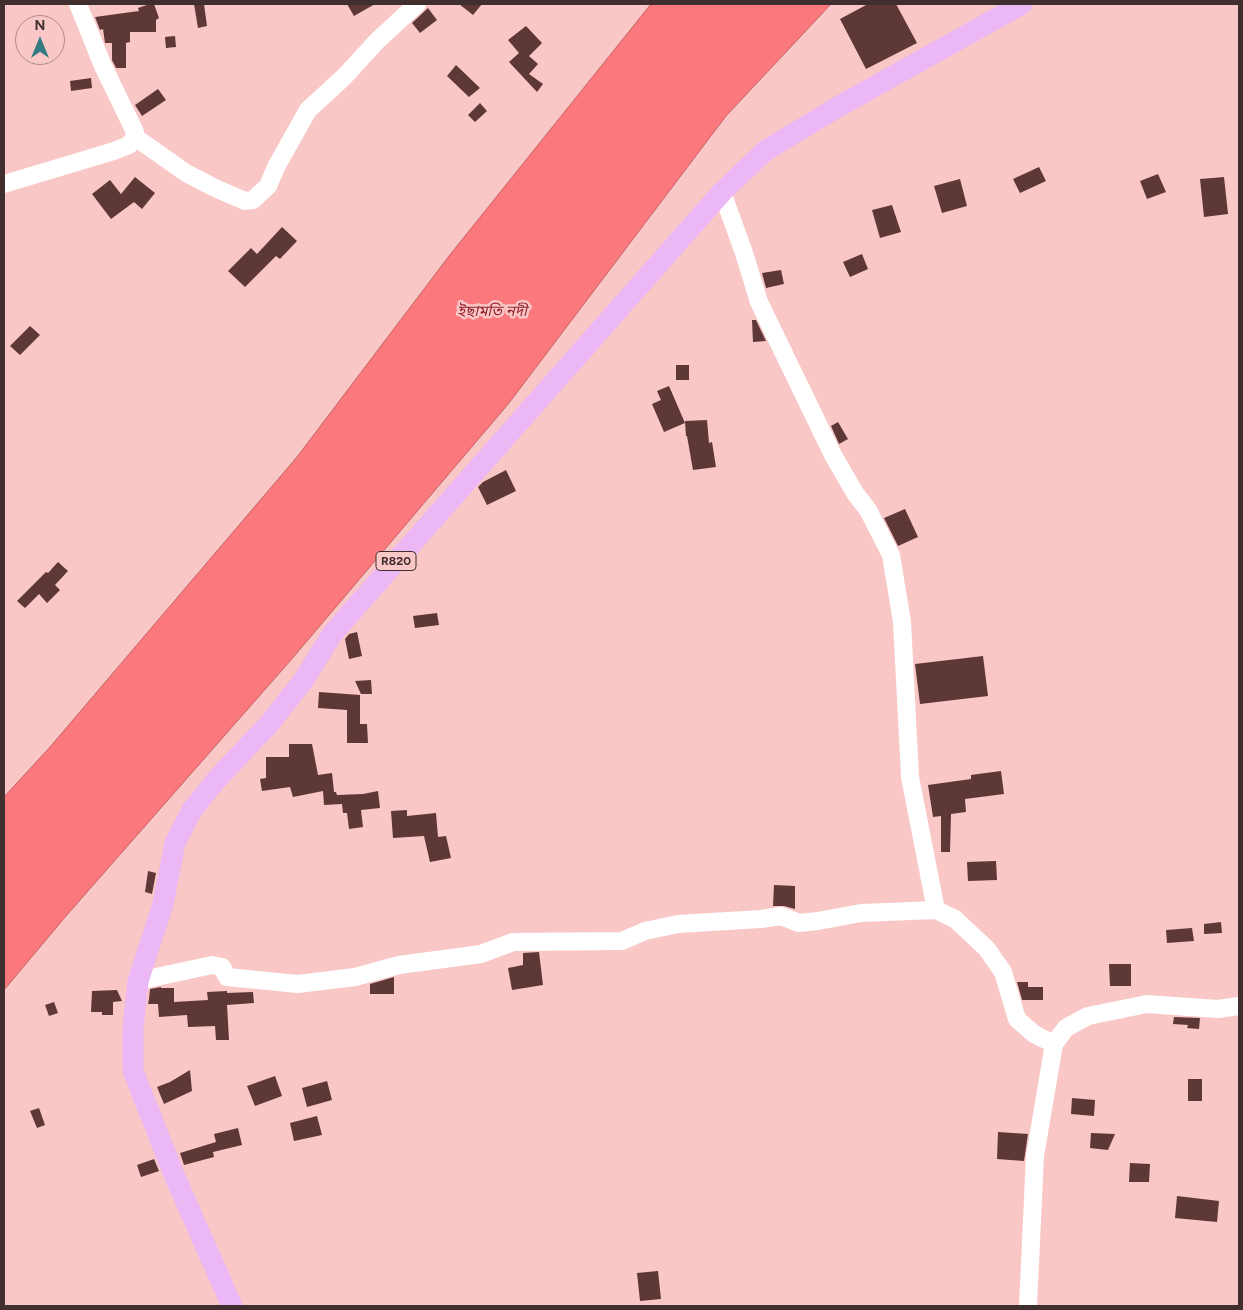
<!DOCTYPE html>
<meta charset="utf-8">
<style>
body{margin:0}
#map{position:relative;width:1243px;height:1310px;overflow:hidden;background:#f8c7c6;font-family:Figtree,sans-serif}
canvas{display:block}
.frame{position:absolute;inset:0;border:5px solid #412e2e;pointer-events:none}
.north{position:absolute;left:15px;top:15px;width:50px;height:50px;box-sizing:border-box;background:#f8c7c6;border:1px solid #af8a89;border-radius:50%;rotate:0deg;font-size:14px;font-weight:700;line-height:20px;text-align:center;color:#412e2e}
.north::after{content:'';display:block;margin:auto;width:18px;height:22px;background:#337c81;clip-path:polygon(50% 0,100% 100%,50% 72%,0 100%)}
</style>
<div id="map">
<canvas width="1243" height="1310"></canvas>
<div class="frame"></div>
<div class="north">N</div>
</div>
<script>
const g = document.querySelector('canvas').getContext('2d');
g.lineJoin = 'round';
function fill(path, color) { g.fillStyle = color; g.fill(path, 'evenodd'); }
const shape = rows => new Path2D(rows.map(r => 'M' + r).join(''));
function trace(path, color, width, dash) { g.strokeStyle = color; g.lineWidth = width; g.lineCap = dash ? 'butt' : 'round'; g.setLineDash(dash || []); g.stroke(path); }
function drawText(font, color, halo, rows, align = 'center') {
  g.font = font + ' Figtree,"Noto Sans Bengali",sans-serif'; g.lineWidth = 5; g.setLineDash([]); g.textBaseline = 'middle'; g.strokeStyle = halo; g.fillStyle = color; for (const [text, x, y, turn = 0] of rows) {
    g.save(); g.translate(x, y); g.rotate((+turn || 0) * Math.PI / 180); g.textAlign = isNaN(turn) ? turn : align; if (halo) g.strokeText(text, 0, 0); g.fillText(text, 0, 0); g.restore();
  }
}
const water = shape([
 [651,4,831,4,726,116,509,403,290,661,66,916,4,990,4,797,50,747,297,457,449,256,651,4]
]);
fill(water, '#fb797c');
trace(water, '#c36265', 1);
fill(shape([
 [150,4,154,4,159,18,156,20,156,32,130,32,130,42,126,43,126,68,116,68,112,60,112,43,105,43,103,29,100,30,95,17,139,11,138,8],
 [194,4,204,4,207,26,198,28],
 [347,4,375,4,354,16],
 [459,4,482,4,473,15],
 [868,4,896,4,917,43,866,69,840,19],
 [428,8,437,20,420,33,412,23],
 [526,26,542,43,529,56,538,64,529,74,543,84,537,92,509,62,519,53,508,40],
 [175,36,176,47,166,48,165,37],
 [456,65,480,88,469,97,447,76],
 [91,78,92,88,71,91,70,81],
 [158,89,166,100,142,116,135,105],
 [480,103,487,111,475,122,468,115],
 [1039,167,1046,181,1020,193,1013,179],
 [1158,174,1166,192,1147,199,1140,181],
 [135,177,155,193,142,209,134,202,111,219,92,194,110,180,121,194],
 [1224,177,1228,214,1204,217,1200,179],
 [960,179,967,206,942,213,934,186],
 [892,205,901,232,880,238,872,210],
 [282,227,297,241,280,259,276,256,245,287,228,271,251,248,257,254],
 [862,254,868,269,850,277,843,262],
 [781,270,784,284,766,288,762,273],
 [752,320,756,320,766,341,753,342],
 [30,326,40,335,20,355,10,346],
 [676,365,689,365,689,380,676,380],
 [669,386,685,423,664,432,652,404,661,400,657,391],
 [707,420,709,443,712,442,716,467,693,470,687,436,686,436,685,421],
 [838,422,848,439,839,444,831,426],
 [506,470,516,491,487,505,478,487,483,482],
 [905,509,918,537,898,546,884,518],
 [58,562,68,571,55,585,60,590,47,603,39,594,25,608,17,601,46,572,48,573],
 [437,613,439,625,415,628,413,616],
 [357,632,362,656,349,659,345,639,349,634],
 [983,656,988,696,920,704,915,664],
 [371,680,372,694,361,694,355,681],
 [319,692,360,695,360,724,367,724,368,743,347,743,347,710,318,708],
 [289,744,312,744,318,775,332,773,334,792,336,792,337,795,363,794,378,791,380,808,361,810,363,827,349,829,347,813,343,813,342,804,324,805,323,791,293,797,290,787,262,791,260,779,266,778,266,757,289,757],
 [1001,771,1004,794,965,799,966,812,951,814,950,852,941,852,941,816,933,817,928,785,971,779,971,775],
 [407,810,407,816,436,813,438,837,446,836,451,858,430,862,424,836,393,838,391,811],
 [996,861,997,880,968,881,967,862],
 [148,871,156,873,152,894,145,892],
 [774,885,795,886,795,909,784,906,773,906],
 [1221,922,1222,933,1204,934,1204,924],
 [1192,928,1194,941,1167,943,1166,930],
 [539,952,543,985,512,990,508,968,523,965,523,953],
 [1109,964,1131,964,1131,986,1110,986],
 [394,977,394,994,370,994,370,984],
 [1017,982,1028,982,1028,987,1043,987,1043,1000,1022,1000],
 [161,987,161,988,174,988,174,1002,208,1000,207,992,227,991,227,993,253,992,254,1003,227,1005,229,1040,216,1040,215,1026,188,1027,187,1015,159,1017,158,1004,148,1004,149,999,150,989],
 [117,990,122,1001,113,1002,113,1015,102,1015,102,1012,91,1012,92,991],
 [54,1002,58,1013,49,1016,45,1005],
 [1174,1017,1200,1018,1199,1029,1187,1028,1188,1025,1173,1024],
 [190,1070,192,1091,164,1104,157,1087,170,1082],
 [275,1076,282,1096,255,1106,247,1086],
 [1188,1079,1202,1079,1202,1101,1188,1101],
 [327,1081,332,1100,307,1107,302,1088],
 [1072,1098,1095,1100,1094,1116,1071,1114],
 [39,1108,45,1125,37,1128,30,1111],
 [317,1116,322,1135,294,1141,290,1123],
 [238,1128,242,1145,213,1152,214,1157,184,1165,180,1153,216,1142,214,1134],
 [998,1132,1028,1134,1024,1161,997,1159],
 [1091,1133,1115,1134,1108,1150,1090,1148],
 [154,1159,159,1171,141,1177,137,1165],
 [1130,1163,1150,1164,1149,1182,1129,1182],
 [1177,1196,1219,1201,1217,1222,1175,1218],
 [658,1271,661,1299,640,1301,637,1273]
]), '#5e3737');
trace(shape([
 [135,137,186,173,215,188,245,201,253,200,268,186,276,167,308,110,344,77,377,41,417,4],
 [4,184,114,151,129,145,135,137,135,132,103,66,78,4],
 [722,192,744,253,759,302,833,455,855,493,868,510,891,555,902,622,910,777,936,910],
 [138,981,212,965,222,967,227,977,298,984,355,977,399,965,481,954,513,942,622,941,645,931,678,924,761,919,781,916,799,923,818,921,861,913,936,910,955,919,987,949,1003,972,1017,1019,1034,1034,1054,1044],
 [1028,1306,1035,1156,1054,1044,1066,1028,1088,1016,1147,1004,1218,1009,1239,1006]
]), '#fff', 18);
trace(shape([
 [232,1306,175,1177,133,1071,133,1027,138,981,163,904,175,843,192,810,217,779,269,724,303,681,333,633,722,192,765,151,836,108,1022,4]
]), '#ebb8f5', 21);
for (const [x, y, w] of [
 [396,561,40]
]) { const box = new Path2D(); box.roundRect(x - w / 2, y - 9.5, w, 19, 4); g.fillStyle = '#f8c7c6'; g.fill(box); trace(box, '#412e2e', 1); }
drawText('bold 12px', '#412e2e', null, [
 ["R820",396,561]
]);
drawText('italic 15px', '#97232f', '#f8c7c6', [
 ["ইছামতি নদী",492,312]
]);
</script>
